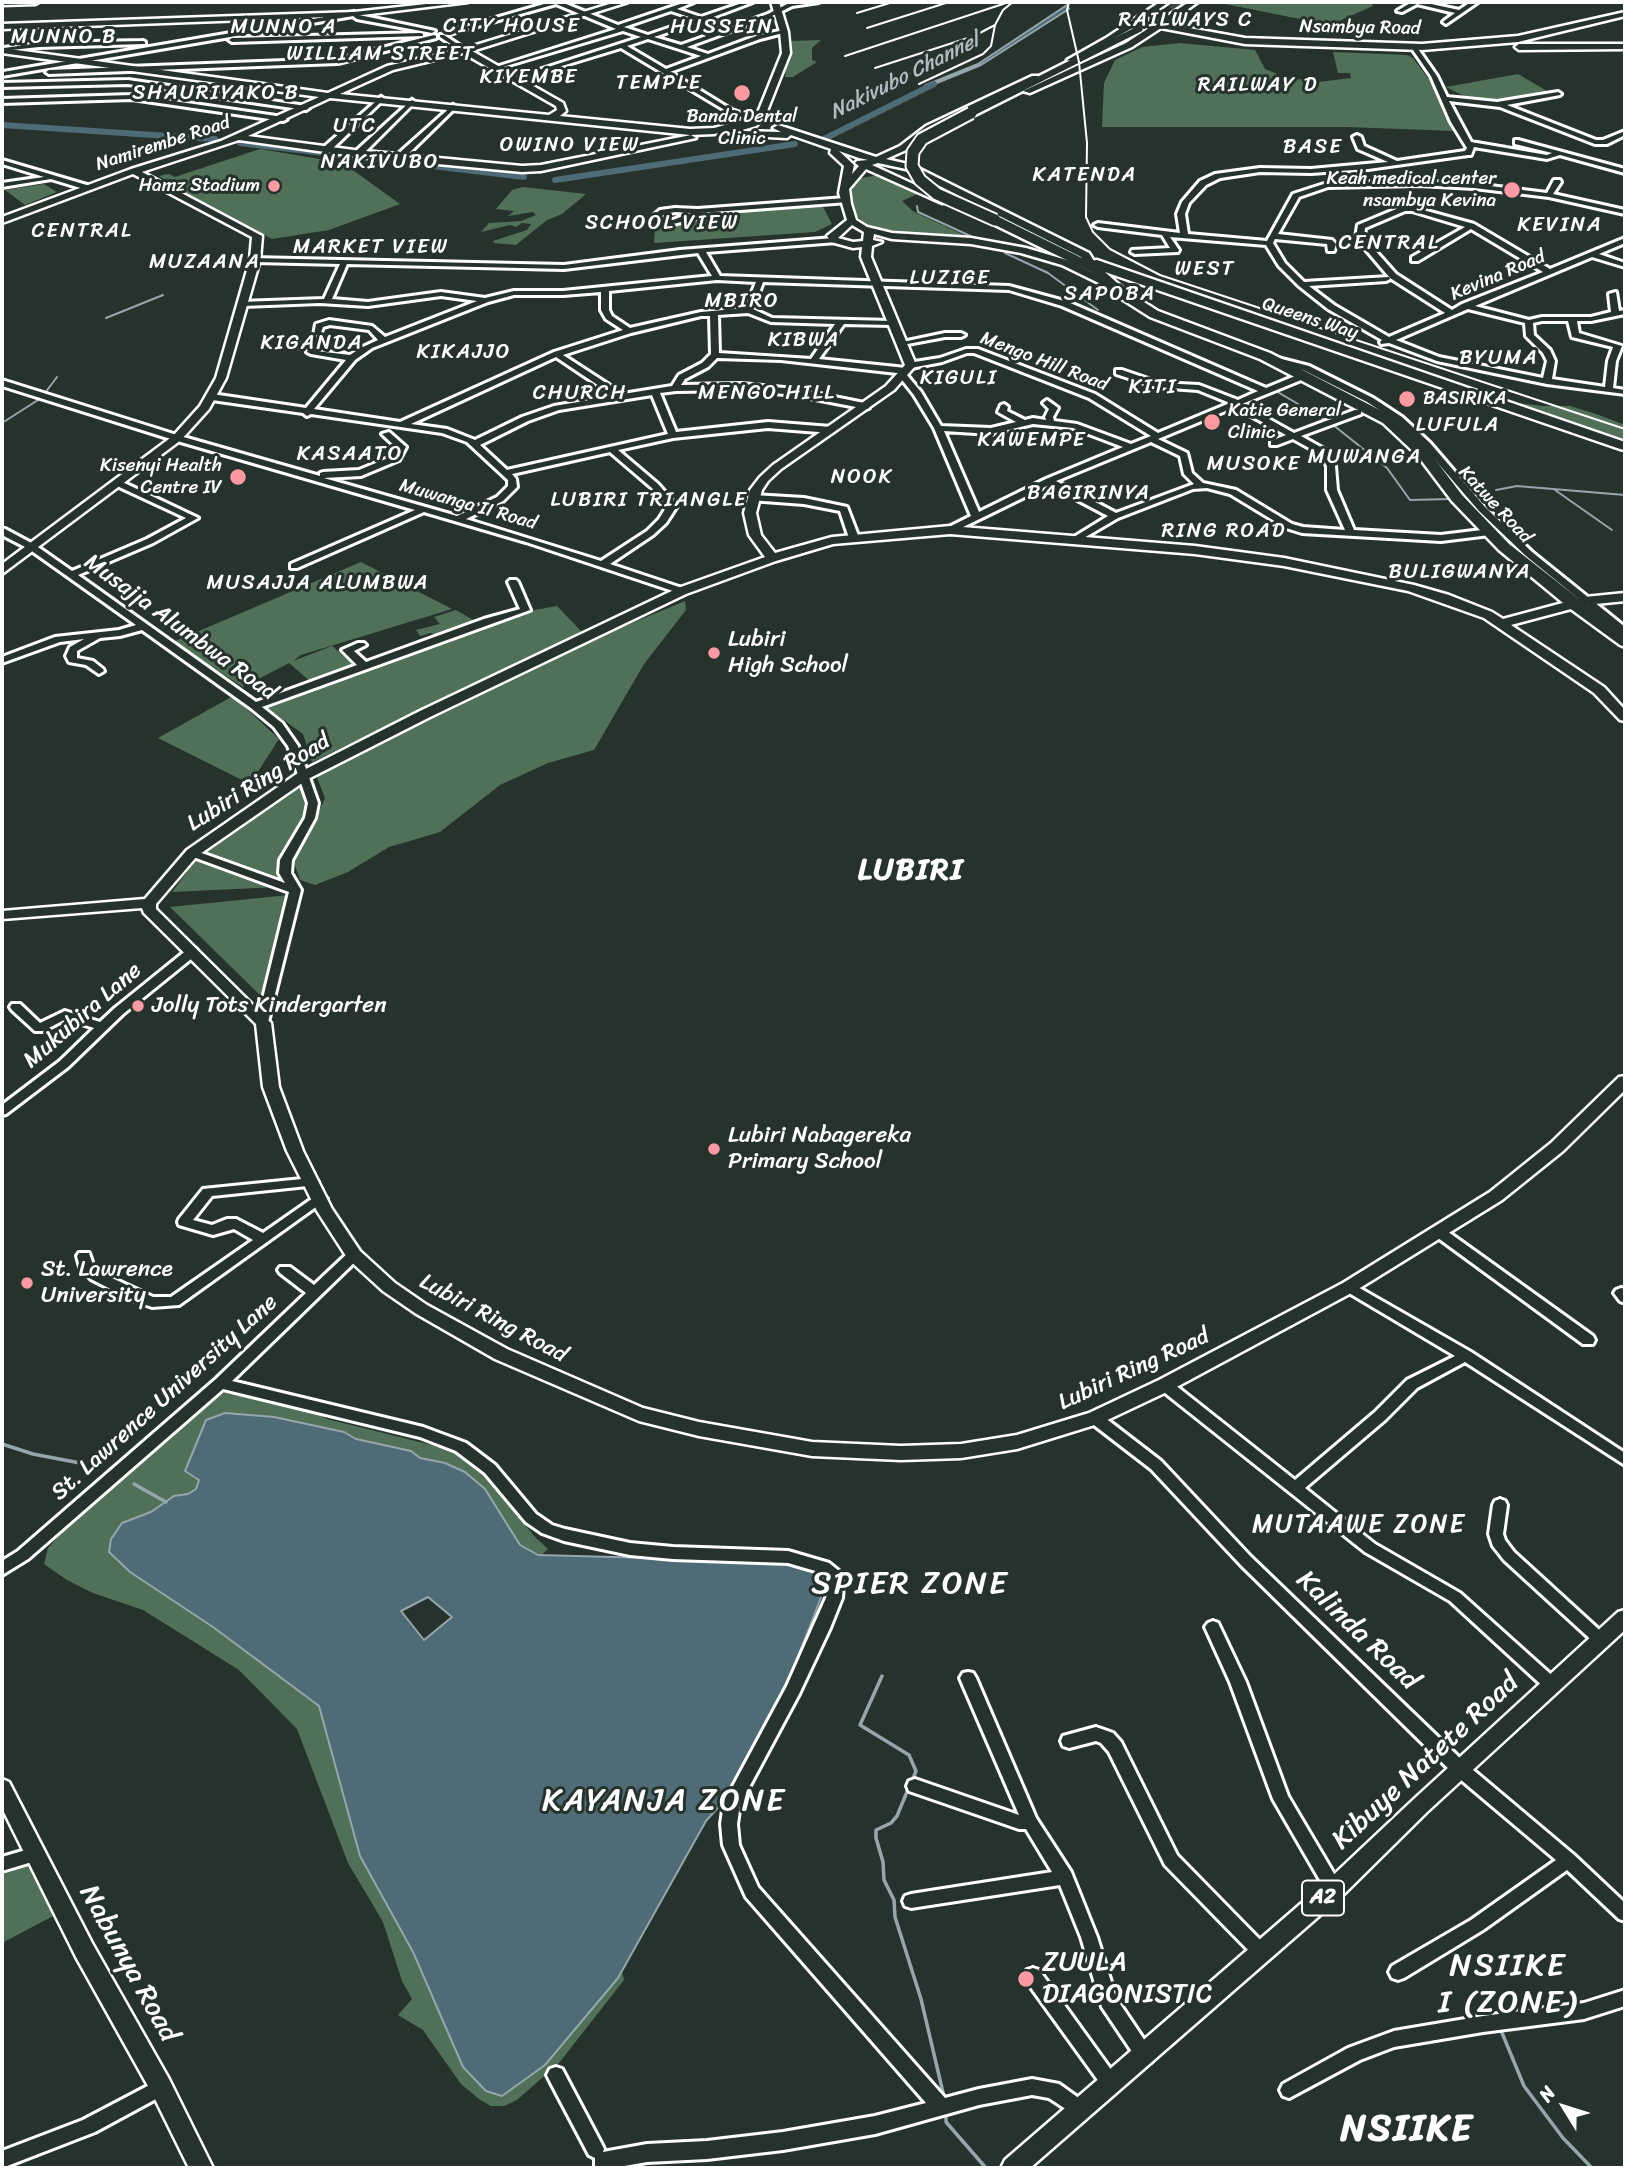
<!DOCTYPE html>
<style>
body{margin:0}
#map{position:relative;width:1627px;height:2170px;overflow:hidden;background:#26332d;font-family:Sriracha,sans-serif}
canvas{display:block}
.frame{position:absolute;inset:0;border:4px solid #fff;pointer-events:none}
.north{position:absolute;left:1529px;top:2072px;width:70px;height:70px;-webkit-text-stroke:5px #26332d;paint-order:stroke;rotate:308deg;font-size:19px;font-weight:700;line-height:28px;text-align:center;color:#fff}
.north::after{content:'';display:block;margin:auto;width:24px;height:32px;background:#fff;clip-path:polygon(50% 0,100% 100%,50% 72%,0 100%)}
</style>
<div id="map">
<canvas width="1627" height="2170"></canvas>
<div class="frame"></div>
<div class="north">N</div>
</div>
<script>
const g = document.querySelector('canvas').getContext('2d');
g.lineJoin = 'round';
function fill(path, color) { g.fillStyle = color; g.fill(path, 'evenodd'); }
const shape = rows => new Path2D(rows.map(r => 'M' + r).join(''));
function trace(path, color, width, dash) { g.strokeStyle = color; g.lineWidth = width; g.lineCap = dash ? 'butt' : 'round'; g.setLineDash(dash || []); g.stroke(path); }
function drawText(font, color, halo, rows, align = 'center') {
  g.font = font + ' Sriracha,sans-serif'; g.lineWidth = 6; g.setLineDash([]); g.textBaseline = 'middle'; g.strokeStyle = halo; g.fillStyle = color; for (const [text, x, y, turn = 0] of rows) {
    g.save(); g.translate(x, y); g.rotate((+turn || 0) * Math.PI / 180); g.textAlign = isNaN(turn) ? turn : align; if (halo) g.strokeText(text, 0, 0); g.fillText(text, 0, 0); g.restore();
  }
}
fill(shape([
 [1371,2,1373,6,1330,25,1220,3],
 [821,40,812,48,812,60,817,62,793,77,785,77,790,41],
 [1180,43,1255,50,1265,69,1285,77,1318,82,1351,78,1350,73,1338,73,1333,52,1407,55,1413,58,1433,85,1455,131,1347,127,1102,127,1104,83,1115,60,1142,47],
 [1518,74,1547,91,1490,102,1470,99,1446,87],
 [260,149,343,163,400,204,329,230,272,239,186,194,159,176,169,174,175,177],
 [880,175,894,177,926,190,902,201,914,212,975,240,908,236,870,229,856,215,850,198,851,192,855,182,861,178],
 [44,184,57,192,25,205,5,190],
 [523,187,586,194,562,214,547,220,516,245,494,243,493,241,527,230,531,224,522,223,516,227,510,225,481,232,489,223,521,221,536,215,533,212,508,216,514,211,496,209,512,190],
 [810,205,823,207,832,224,815,232,654,243,655,227,710,214],
 [1503,401,1542,406,1570,406,1599,415,1625,425,1625,441],
 [361,562,452,609,301,655,293,661,332,646,356,666,312,683,289,663,243,687,173,642],
 [685,601,686,610,644,664,594,750,548,763,500,785,440,832,389,847,348,872,315,885,300,880,293,859,311,829,325,798,316,775,620,628],
 [557,606,582,632,312,762,303,734,263,705,518,613],
 [456,610,475,621,437,636,431,633,420,636,416,630,440,624,434,617],
 [233,696,279,739,250,784,158,738],
 [302,786,307,798,307,808,278,870,281,880,202,854,238,826],
 [196,860,278,887,172,892],
 [289,895,265,1000,170,907],
 [225,1393,308,1409,327,1419,456,1451,479,1469,535,1537,548,1549,533,1563,465,1472,445,1463,420,1458,411,1451,356,1439,344,1432,206,1420,186,1471,199,1480,196,1489,188,1494,174,1496,151,1512,122,1523,130,1572,213,1627,319,1706,360,1856,413,1952,463,2067,545,2065,622,1972,624,1980,559,2063,517,2100,504,2106,491,2106,479,2099,461,2084,423,2030,398,2015,412,1999,402,1981,383,1922,348,1863,297,1729,239,1670,143,1610,93,1593,67,1580,44,1564,48,1548,64,1530,214,1395],
 [29,1863,57,1914,2,1943,2,1871]
]), '#517058');
const water = shape([
 [1067,5,1069,9,981,65,922,89,926,85,978,64,1067,5],
 [225,1413,274,1417,344,1432,356,1439,411,1451,420,1458,445,1463,465,1472,485,1489,520,1545,538,1555,803,1562,821,1578,825,1587,791,1675,723,1802,706,1821,618,1978,545,2065,502,2096,486,2091,463,2067,413,1952,360,1856,319,1706,213,1627,130,1572,109,1552,111,1539,122,1523,151,1512,174,1496,188,1494,196,1489,199,1480,185,1471,206,1420,225,1413],
 [428,1597,452,1617,424,1640,401,1611,428,1597]
]);
fill(water, '#4f6b75');
trace(water, '#95a6ac', 2);
trace(shape([
 [917,206,918,212,977,239],
 [1005,253,1048,273,1098,310],
 [106,318,163,295],
 [1206,362,1268,387],
 [1276,391,1327,421],
 [45,393,57,377],
 [2,423,38,400],
 [1332,424,1387,468,1410,500,1450,499],
 [1496,490,1517,486,1625,495],
 [1555,490,1612,530]
]), '#95a6ac', 2);
trace(shape([
 [2,1444,33,1454,80,1463],
 [134,1484,166,1502],
 [882,1676,860,1725,909,1755,916,1771,912,1781],
 [909,1787,897,1816,891,1823,876,1830,876,1838,883,1862,884,1880,894,1900,895,1917,921,1999,945,2101],
 [1500,2028,1524,2086,1563,2138,1592,2168],
 [946,2111,946,2122,986,2168]
]), '#95a6ac', 3.5);
trace(shape([
 [2,125,215,139],
 [824,139,934,84],
 [240,143,524,177],
 [555,180,795,144]
]), '#4f6b75', 6);
trace(shape([
 [1144,30,1185,2]
]), '#3c4742', 11, [11, 6]);
const minor = shape([
 [551,2,561,2,618,25,686,2,694,2,677,9,701,17,745,2,753,2,708,19,732,27,768,14,791,2,819,2,792,6,772,16,687,47,708,54,756,36,784,30,787,32,760,39,670,72,732,110,752,117,753,118,750,120,728,112,621,48,516,80,511,79,641,37,623,31,496,69,496,67,616,29,556,4,449,34,444,33,551,2],
 [671,11,695,19,648,35,624,27,671,11],
 [701,21,726,29,681,45,654,37,701,21],
 [648,39,701,56,666,69,627,46,648,39],
 [1412,2,1422,2,1459,10,1471,2,1478,2,1446,24,1443,22,1444,21,1455,13,1417,4,1402,12,1397,11,1412,2],
 [354,12,359,15,435,31,432,33,357,19,353,16,2,76,3,72,354,12],
 [421,33,423,34,423,36,232,42,229,40,232,38,421,33],
 [434,35,436,36,436,38,338,63,49,74,46,72,49,70,338,59,434,35],
 [440,35,444,35,468,51,463,52,440,37,440,35],
 [143,41,145,42,145,44,39,47,2,51,2,49,4,48,39,43,143,41],
 [1412,46,1416,46,1437,76,1447,97,1497,102,1558,92,1561,94,1560,95,1507,105,1596,140,1603,140,1625,131,1625,135,1607,144,1595,144,1500,107,1449,101,1471,142,1547,155,1552,153,1515,144,1515,140,1518,140,1625,169,1625,173,1560,155,1547,159,1474,147,1471,155,1468,155,1368,169,1311,173,1260,172,1220,178,1206,185,1189,203,1185,214,1188,234,1267,241,1293,194,1327,183,1419,181,1474,184,1547,193,1554,180,1560,180,1561,182,1553,194,1625,210,1625,214,1549,197,1474,188,1419,185,1328,187,1299,197,1278,234,1332,240,1336,244,1334,251,1328,251,1327,244,1275,239,1273,243,1285,263,1304,282,1389,277,1390,279,1386,281,1309,286,1334,305,1389,337,1445,313,1390,278,1356,238,1358,225,1401,207,1412,207,1474,224,1550,269,1625,238,1625,243,1599,254,1625,263,1625,267,1592,257,1475,306,1529,320,1542,317,1591,317,1611,312,1609,294,1616,292,1619,311,1625,310,1625,314,1591,321,1577,321,1579,333,1622,346,1616,361,1613,388,1625,390,1625,394,1547,384,1437,361,1389,343,1381,344,1380,342,1382,340,1328,309,1299,286,1279,266,1266,245,1170,237,1179,250,1178,252,1135,254,1131,252,1132,250,1170,248,1162,235,1098,227,1094,225,1098,223,1180,233,1177,214,1182,202,1200,181,1215,174,1260,168,1311,169,1388,162,1358,149,1353,137,1357,135,1361,137,1364,146,1397,161,1465,151,1467,148,1451,122,1431,76,1411,47,1412,46],
 [1405,211,1412,211,1465,227,1412,257,1412,261,1418,261,1471,229,1543,272,1462,304,1452,310,1396,274,1364,238,1365,228,1405,211],
 [1468,309,1525,323,1526,336,1543,353,1547,361,1543,378,1439,357,1396,340,1468,309],
 [1542,321,1568,321,1572,337,1613,347,1608,361,1605,387,1552,379,1555,361,1550,350,1534,335,1533,323,1542,321],
 [128,80,306,106,309,108,306,110,128,84,2,87,2,83,128,80],
 [132,95,283,117,287,119,283,121,132,99,2,103,2,99,132,95],
 [381,97,384,99,383,100,330,151,324,151,324,147,381,97],
 [412,100,415,102,362,155,356,155,356,151,412,100],
 [453,105,455,106,455,108,403,159,397,159,397,155,453,105],
 [2,160,90,186,91,188,87,190,51,179,2,187,2,183,44,177,2,164,2,160],
 [845,198,848,198,848,202,700,213,694,219,673,224,652,222,648,220,660,210,675,208,698,209,845,198],
 [675,212,691,213,673,220,659,218,665,214,675,212],
 [834,238,837,238,837,242,706,252,720,276,1009,286,1068,302,1266,388,1300,374,1306,374,1306,378,1242,404,1294,433,1355,410,1361,410,1361,414,1301,436,1326,450,1335,466,1337,490,1354,530,1441,535,1490,529,1495,532,1490,535,1441,541,1302,533,1286,528,1230,494,1207,488,1193,489,1118,518,1077,542,1072,539,1074,537,1108,516,1049,485,953,532,947,532,947,528,971,516,934,428,914,395,899,376,900,374,906,374,921,392,941,426,991,428,1016,422,998,412,1001,405,1004,404,1008,407,1007,411,1025,420,1033,418,1046,420,1045,417,1049,409,1043,403,1047,400,1058,408,1053,417,1054,421,1077,424,1131,444,1151,436,1089,398,974,353,967,353,942,362,911,368,908,367,908,363,940,358,966,349,978,349,1095,394,1158,433,1230,403,1198,390,1156,387,1116,374,1116,370,1122,370,1160,383,1199,385,1238,400,1258,391,1062,306,1009,290,763,282,753,309,772,318,892,321,896,323,892,325,844,324,819,359,906,368,910,371,906,374,781,360,717,358,708,367,685,379,681,385,742,384,795,389,869,404,869,408,866,409,795,395,742,390,676,391,660,393,676,432,768,422,831,427,835,430,831,433,768,428,673,438,618,450,658,484,677,506,666,523,653,535,610,564,685,589,687,591,682,594,526,542,424,512,297,568,291,568,291,564,415,510,174,440,2,386,2,380,180,436,320,476,320,473,323,472,359,470,393,456,397,448,382,434,389,432,406,447,399,460,361,476,324,478,457,516,497,497,508,486,508,480,467,442,442,433,311,414,307,416,303,413,212,400,208,397,212,394,306,408,346,360,311,354,307,352,308,350,350,355,356,351,303,348,300,348,300,344,363,347,378,340,369,330,330,325,323,327,320,335,314,335,316,324,329,320,372,326,385,337,477,301,441,296,368,306,320,303,243,306,240,306,240,302,324,299,340,264,255,262,252,262,252,258,564,265,680,250,834,238],
 [698,253,712,276,563,291,514,291,485,298,441,292,368,302,332,299,347,264,564,269,698,253],
 [717,280,756,282,746,308,701,312,630,328,612,316,609,310,609,291,717,280],
 [601,292,601,310,606,319,623,330,554,352,400,422,314,409,355,360,372,348,488,302,514,295,563,295,601,292],
 [748,313,771,322,835,324,811,359,719,353,718,315,748,313],
 [701,316,710,316,711,354,702,363,679,375,672,386,623,394,563,355,631,333,701,316],
 [556,357,614,396,554,406,522,417,475,440,447,429,411,424,556,357],
 [652,395,668,434,507,470,480,445,528,421,559,410,652,395],
 [1235,407,1286,435,1271,441,1271,445,1277,445,1293,439,1320,454,1327,466,1327,490,1345,530,1303,527,1292,524,1236,490,1203,483,1192,473,1187,453,1158,439,1235,407],
 [1033,424,1073,428,1123,447,1046,479,979,512,944,431,991,434,1033,424],
 [1151,442,1180,456,1184,474,1194,484,1116,513,1056,481,1151,442],
 [610,452,652,488,667,506,659,519,647,531,601,561,466,519,503,501,517,487,516,479,512,474,610,452],
 [945,333,961,333,965,335,961,337,945,337,902,345,898,343,945,333],
 [1266,355,1309,366,1373,398,1402,417,1430,443,1485,507,1532,552,1625,627,1625,635,1622,634,1526,556,1479,511,1424,447,1396,421,1367,402,1303,370,1266,359,1266,355],
 [118,480,198,518,153,543,78,575,256,702,357,665,342,650,358,643,364,643,366,645,354,651,366,662,484,619,520,609,508,582,510,580,516,580,518,582,530,610,262,707,282,723,298,746,318,803,315,818,292,860,291,873,301,890,267,1026,263,1027,257,1023,289,892,188,855,187,853,192,850,196,851,285,883,279,873,280,860,305,818,308,803,288,746,274,727,251,708,142,630,120,636,100,638,77,651,77,658,93,661,103,669,104,671,99,674,86,665,69,662,66,656,70,647,84,639,60,642,2,663,2,657,55,637,119,630,136,625,29,549,2,535,2,528,5,529,35,545,72,571,147,539,186,518,115,485,114,483,118,480],
 [753,495,804,498,847,507,859,538,854,541,849,538,840,511,804,504,750,500,748,498,753,495],
 [192,948,196,949,198,952,196,955,123,1014,68,1067,6,1114,2,1115,2,1105,60,1061,94,1028,66,1019,43,1031,35,1031,12,1010,10,1007,12,1004,20,1004,40,1023,65,1011,100,1022,115,1008,188,949,192,948],
 [312,1178,318,1182,317,1185,212,1196,193,1220,212,1225,227,1219,236,1219,263,1233,316,1196,321,1195,327,1199,179,1305,152,1307,130,1299,91,1279,80,1267,77,1256,79,1253,89,1253,93,1265,101,1273,153,1297,171,1297,253,1240,234,1229,213,1235,179,1225,178,1222,179,1219,203,1189,312,1178],
 [1439,1227,1444,1229,1593,1336,1595,1340,1593,1344,1583,1344,1434,1235,1432,1232,1434,1229,1439,1227],
 [354,1250,359,1252,361,1255,359,1258,232,1381,423,1427,466,1443,495,1465,536,1514,552,1525,565,1529,630,1543,673,1547,788,1551,829,1563,839,1571,843,1585,842,1598,830,1628,799,1694,740,1804,737,1824,739,1845,758,1887,945,2098,979,2089,1032,2079,1059,2084,1087,2104,1090,2110,1087,2116,1081,2119,1049,2098,1032,2095,979,2105,875,2134,783,2150,707,2159,647,2162,613,2168,595,2168,595,2158,589,2155,550,2081,547,2075,550,2069,556,2067,562,2069,601,2143,604,2149,603,2152,647,2144,707,2141,783,2132,875,2116,926,2103,746,1897,723,1845,721,1824,724,1803,787,1686,826,1598,829,1585,827,1578,819,1572,788,1563,673,1559,630,1555,564,1541,542,1533,526,1522,485,1473,456,1451,420,1437,223,1389,28,1559,2,1575,2,1561,18,1551,216,1379,306,1293,280,1273,278,1270,280,1267,290,1267,314,1285,349,1252,354,1250],
 [1349,1282,1471,1352,1625,1453,1625,1465,1465,1362,1417,1388,1385,1420,1305,1488,1375,1544,1460,1593,1557,1680,1560,1685,1557,1690,1552,1691,1547,1690,1450,1601,1365,1552,1160,1389,1158,1385,1160,1381,1165,1380,1170,1381,1295,1480,1375,1412,1407,1380,1455,1356,1344,1290,1342,1287,1344,1284,1349,1282],
 [1621,1288,1625,1289,1625,1303,1620,1301,1614,1293,1616,1290,1621,1288],
 [1095,1413,1100,1414,1161,1461,1251,1557,1466,1764,1574,1855,1625,1903,1625,1921,1619,1919,1567,1870,1483,1930,1404,1978,1398,1980,1392,1978,1389,1972,1392,1966,1471,1920,1556,1860,1454,1774,1241,1565,1151,1469,1090,1422,1088,1418,1090,1414,1095,1413],
 [1500,1499,1505,1501,1507,1505,1503,1534,1505,1540,1514,1552,1607,1637,1610,1641,1607,1645,1602,1647,1597,1645,1504,1560,1493,1546,1489,1534,1493,1505,1495,1501,1500,1499],
 [1213,1621,1218,1623,1246,1682,1288,1796,1340,1884,1342,1889,1340,1894,1334,1896,1328,1894,1273,1799,1230,1682,1205,1627,1208,1623,1213,1621],
 [968,1672,973,1673,976,1678,1036,1818,1071,1872,1097,1937,1116,1998,1151,2050,1154,2056,1151,2062,1145,2064,1139,2062,1102,2007,1081,1937,1060,1885,911,1908,905,1906,903,1901,905,1896,911,1894,1052,1872,1026,1829,1019,1829,909,1791,907,1786,909,1781,915,1779,1019,1815,960,1678,963,1673,968,1672],
 [1096,1727,1113,1733,1121,1742,1177,1855,1267,1947,1269,1952,1267,1957,1261,1960,1255,1957,1165,1865,1109,1752,1101,1743,1096,1741,1069,1748,1063,1746,1061,1741,1063,1736,1096,1727],
 [36,1847,42,1849,44,1854,42,1859,2,1871,2,1857,36,1847],
 [1033,1968,1039,1970,1117,2078,1120,2084,1117,2090,1111,2092,1105,2090,1027,1982,1024,1976,1027,1970,1033,1968],
 [1625,1990,1625,2006,1584,2019,1483,2032,1394,2047,1360,2060,1289,2098,1283,2096,1280,2090,1283,2084,1348,2048,1394,2031,1483,2016,1584,2003,1625,1990],
 [161,2079,167,2081,170,2087,167,2093,95,2132,2,2168,2,2151,83,2120,161,2079]
]);
const major = shape([
 [2,2,39,2,35,4,2,5,2,2],
 [444,2,468,2,354,16,2,29,2,24,354,12,444,2],
 [616,2,628,2,472,51,563,103,566,111,560,116,690,129,714,128,746,119,750,122,757,115,782,53,780,32,771,2,779,2,788,32,790,53,765,116,756,126,739,131,781,132,773,128,778,125,876,157,900,146,926,126,1032,76,1038,76,1038,80,932,130,906,150,886,159,912,165,1089,253,1094,261,1093,263,1085,263,1081,257,906,169,878,163,872,165,950,201,942,203,866,169,849,189,851,204,856,220,867,227,892,233,971,238,1026,248,1070,261,1116,285,1107,287,1062,265,1021,253,971,244,892,239,874,234,873,240,882,242,872,246,871,257,916,365,894,390,781,469,768,481,762,490,756,513,761,535,775,553,832,537,950,526,1195,546,1284,558,1414,585,1449,595,1492,612,1503,619,1585,597,1625,593,1625,601,1586,605,1511,625,1604,687,1625,710,1625,721,1620,720,1594,693,1484,618,1408,591,1284,566,1195,554,950,534,833,544,776,561,686,594,430,717,308,779,197,856,156,904,156,909,271,1023,279,1087,303,1151,332,1209,360,1251,395,1283,427,1305,507,1349,643,1408,699,1422,812,1442,901,1446,961,1444,1017,1435,1089,1413,1159,1380,1343,1283,1490,1192,1551,1143,1619,1077,1625,1076,1625,1090,1563,1151,1502,1200,1355,1291,1171,1390,1101,1423,1017,1449,961,1458,901,1460,812,1456,699,1436,639,1421,495,1359,415,1313,383,1291,348,1259,317,1211,287,1151,263,1087,256,1024,144,913,142,908,2,919,2,911,145,899,187,850,298,773,420,711,678,588,765,557,749,535,744,513,750,490,760,477,773,465,886,386,905,365,861,257,862,247,853,248,831,242,827,236,847,220,839,193,844,166,830,153,831,149,791,135,787,138,727,135,727,131,738,131,735,128,714,134,690,135,330,98,248,136,354,150,522,166,541,165,691,135,696,138,541,171,522,172,354,156,239,140,142,172,262,236,260,260,226,378,209,409,181,440,2,574,2,564,173,436,200,406,216,378,250,260,252,237,133,174,5,222,2,223,2,217,131,169,221,141,319,97,2,53,2,48,328,93,387,66,473,46,616,2],
 [463,53,556,106,557,110,549,115,340,94,393,70,463,53],
 [839,151,859,158,868,160,857,161,855,163,859,166,852,174,854,165,839,151],
 [852,225,864,232,863,241,853,242,838,238,852,225],
 [1160,2,1169,2,1142,21,1158,22,1189,2,1198,2,1167,24,1245,38,1422,44,1518,36,1625,12,1625,16,1518,42,1422,50,1245,44,1161,28,1132,47,1030,93,1023,91,1126,43,1152,26,1134,27,1074,62,1067,60,1106,38,1160,2],
 [1625,44,1625,49,1519,50,1515,47,1519,44,1625,44],
 [1625,1610,1625,1630,1427,1812,1342,1896,1030,2168,1001,2168,1005,2160,1326,1882,1413,1800,1618,1612,1625,1610],
 [2,1779,9,1782,92,1943,169,2079,213,2168,189,2168,153,2095,76,1957,2,1808,2,1779]
]);
const highway = shape([
 [1138,26,1143,29,1142,31,975,115,966,113,1138,26],
 [991,217,999,217,1088,261,1097,260,1625,442,1625,450,1620,449,1105,272,1125,290,1158,311,1270,353,1393,417,1428,450,1462,495,1509,544,1625,635,1625,647,1620,645,1568,607,1499,550,1452,501,1418,456,1383,423,1260,359,1150,317,1117,296,1091,272,991,223,991,217]
]);
trace(minor, '#fff', 6);
trace(major, '#fff', 5);
trace(highway, '#fff', 5);
fill(minor, '#26332d');
fill(major, '#26332d');
fill(highway, '#26332d');
trace(shape([
 [1069,2,1067,10,1079,62,1087,143,1086,217,1093,232,1110,249,1160,275,1625,429],
 [857,13,893,2],
 [867,28,949,2],
 [845,56,1009,2],
 [875,68,974,36,995,25],
 [903,77,947,61],
 [919,84,983,54,991,46,995,25,1003,10,1013,2]
]), '#fff', 2);
const highwayBridge = shape([
 [971,113,922,139,913,152,912,166,920,180,937,194,995,220]
]);
trace(highwayBridge, '#fff', 15, []);
trace(highwayBridge, '#26332d', 11);
for (const [x, y, r, color] of [
 [742,93,9,"#ff9aa2"],
 [274,186,7,"#ff9aa2"],
 [1512,190,9,"#ff9aa2"],
 [1407,399,9,"#ff9aa2"],
 [1212,422,9,"#ff9aa2"],
 [238,477,9,"#ff9aa2"],
 [714,653,7,"#ff9aa2"],
 [138,1006,7,"#ff9aa2"],
 [714,1149,7,"#ff9aa2"],
 [27,1283,7,"#ff9aa2"],
 [1026,1979,9,"#ff9aa2"]
]) { const dot = new Path2D(); dot.arc(x, y, r, 0, 2 * Math.PI); g.fillStyle = color; g.fill(dot); trace(dot, '#26332d', 2.5); }
drawText('19px', '#fff', '#26332d', [
 ["Nsambya Road",1360,28,1],
 ["Namirembe Road",163,144,-18],
 ["Kevina Road",1498,276,-23],
 ["Queens Way",1310,319,18],
 ["Mengo Hill Road",1044,362,21],
 ["Muwanga II Road",468,505,16],
 ["Katwe Road",1495,505,47]
]);
drawText('19px', '#fff', '#26332d', [
 ["Banda Dental",742,117,"center"],
 ["Clinic",742,139,"center"],
 ["Keah medical center",1496,179],
 ["nsambya Kevina",1496,201],
 ["Hamz Stadium",260,186],
 ["BASIRIKA",1423,399,"left"],
 ["Katie General",1228,411,"left"],
 ["Clinic",1228,433,"left"],
 ["Kisenyi Health",222,466],
 ["Centre IV",222,488]
], 'right');
g.letterSpacing = '2px';
drawText('21px', '#fff', '#26332d', [
 ["RAILWAYS C",1186,21],
 ["CITY HOUSE",512,27],
 ["MUNNO A",284,28],
 ["HUSSEIN",722,28],
 ["MUNNO B",64,38],
 ["WILLIAM STREET",381,55],
 ["KIYEMBE",529,78],
 ["TEMPLE",659,84],
 ["RAILWAY D",1258,86],
 ["SHAURIYAKO B",216,94],
 ["UTC",355,127],
 ["OWINO VIEW",570,146],
 ["BASE",1313,148],
 ["KATENDA",1085,176],
 ["SCHOOL VIEW",662,224],
 ["KEVINA",1560,226],
 ["CENTRAL",82,232],
 ["CENTRAL",1389,244],
 ["MARKET VIEW",371,248],
 ["MUZAANA",205,263],
 ["WEST",1205,270],
 ["LUZIGE",950,279],
 ["SAPOBA",1110,295],
 ["MBIRO",742,302],
 ["KIBWA",804,341],
 ["KIGANDA",312,344],
 ["KIKAJJO",464,353],
 ["BYUMA",1499,359],
 ["KIGULI",959,379],
 ["KITI",1153,388],
 ["CHURCH",580,394],
 ["MENGO HILL",767,394],
 ["LUFULA",1458,426],
 ["KAWEMPE",1032,441],
 ["KASAATO",350,455],
 ["MUWANGA",1365,458],
 ["MUSOKE",1254,465],
 ["NOOK",862,478],
 ["BAGIRINYA",1089,494],
 ["LUBIRI TRIANGLE",649,501],
 ["RING ROAD",1224,532],
 ["BULIGWANYA",1460,573],
 ["MUSAJJA ALUMBWA",318,584]
]);
g.letterSpacing = '0px';
drawText('italic 21px', '#b0bcc1', '#26332d', [
 ["Nakivubo Channel",905,77,-27]
]);
g.letterSpacing = '2px';
drawText('21px', '#fff', '#26332d', [
 ["NAKIVUBO",380,163]
]);
g.letterSpacing = '0px';
for (const [x, y, w] of [
 [1323,1898,42]
]) { const box = new Path2D(); box.roundRect(x - w / 2, y - 17.5, w, 35, 5); g.fillStyle = '#26332d'; g.fill(box); trace(box, '#fff', 2); }
drawText('bold 21px', '#fff', null, [
 ["A2",1323,1898]
]);
drawText('23px', '#fff', '#26332d', [
 ["Musajja Alumbwa Road",180,628,36],
 ["Lubiri Ring Road",259,783,-32],
 ["Mukubira Lane",83,1016,-41],
 ["Lubiri Ring Road",493,1319,28],
 ["Lubiri Ring Road",1134,1370,-25],
 ["St. Lawrence University Lane",165,1398,-42]
]);
drawText('23px', '#fff', '#26332d', [
 ["Lubiri",728,640],
 ["High School",728,666],
 ["Jolly Tots Kindergarten",152,1006],
 ["Lubiri Nabagereka",728,1136],
 ["Primary School",728,1162],
 ["St. Lawrence",41,1270],
 ["University",41,1296]
], 'left');
g.letterSpacing = '2px';
drawText('26px', '#fff', '#26332d', [
 ["MUTAAWE ZONE",1359,1525]
]);
g.letterSpacing = '0px';
drawText('28px', '#fff', '#26332d', [
 ["Kalinda Road",1357,1631,44],
 ["Kibuye Natete Road",1426,1762,-43],
 ["Nabunya Road",128,1964,61]
]);
drawText('28px', '#fff', '#26332d', [
 ["ZUULA",1042,1963],
 ["DIAGONISTIC",1042,1995]
], 'left');
g.letterSpacing = '2px';
drawText('bold 30px', '#fff', '#26332d', [
 ["LUBIRI",911,871]
]);
g.letterSpacing = '0px';
g.letterSpacing = '2px';
drawText('32px', '#fff', '#26332d', [
 ["SPIER ZONE",910,1585],
 ["KAYANJA ZONE",664,1802],
 ["NSIIKE",1508,1967],
 ["I (ZONE)",1508,2004]
]);
g.letterSpacing = '0px';
g.letterSpacing = '2px';
drawText('bold 37px', '#fff', '#26332d', [
 ["NSIIKE",1407,2131]
]);
g.letterSpacing = '0px';
</script>
